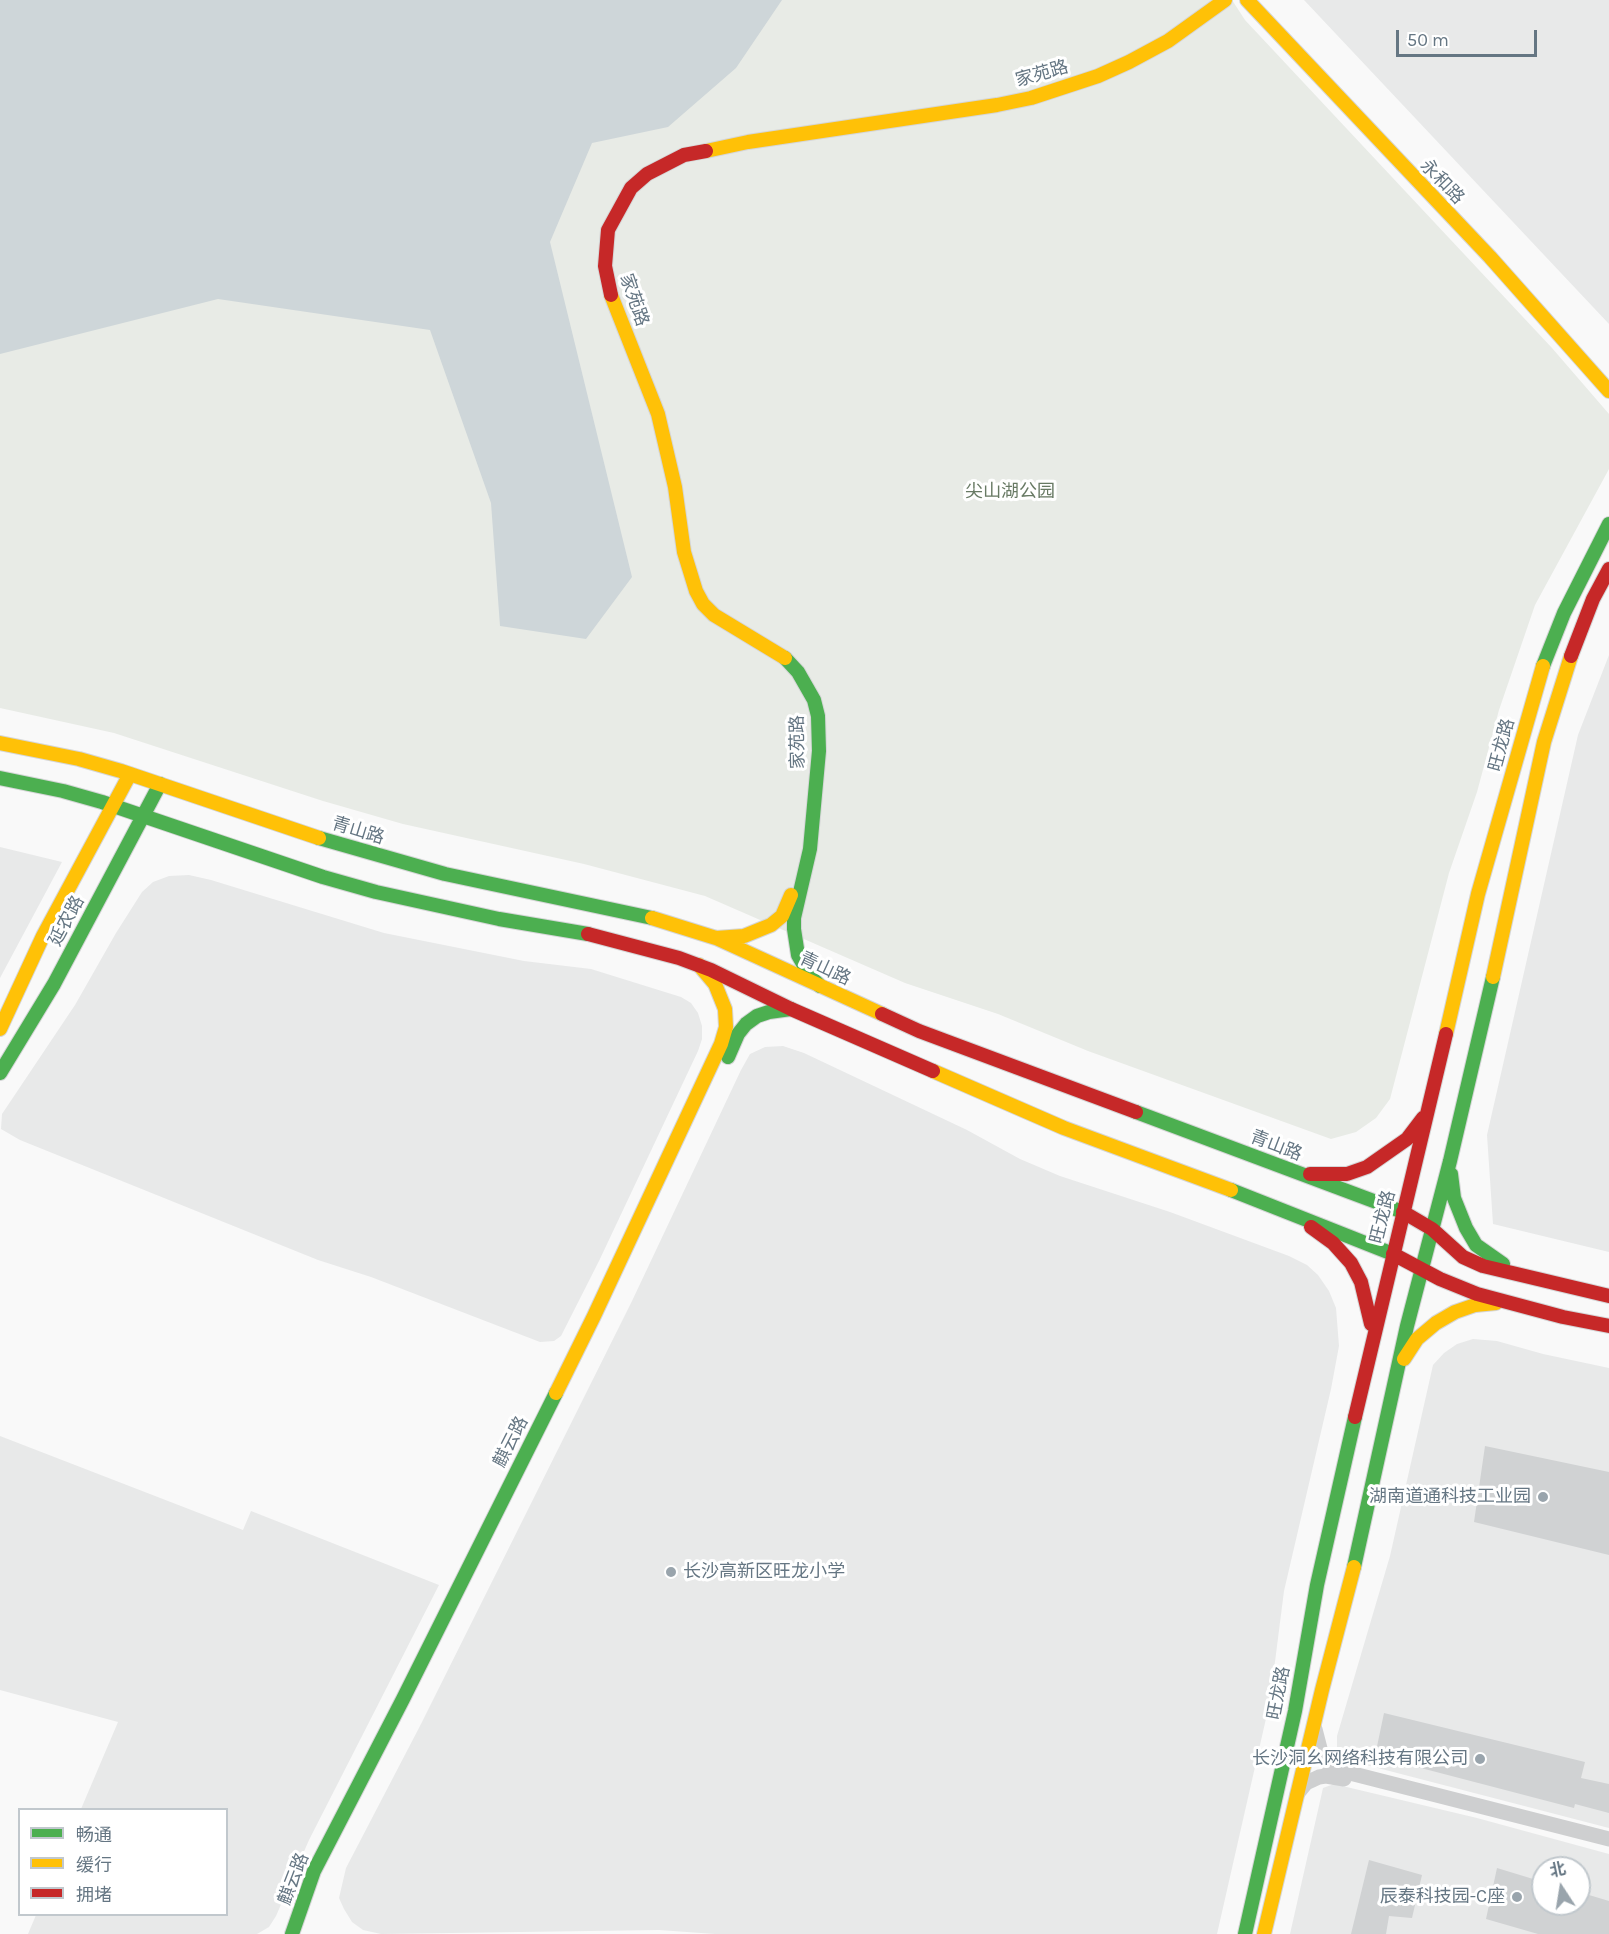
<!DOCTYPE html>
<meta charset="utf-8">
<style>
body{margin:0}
#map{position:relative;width:1609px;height:1934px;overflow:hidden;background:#f9f9f9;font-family:Karla,"Noto Sans SC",sans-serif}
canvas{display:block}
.legend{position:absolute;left:18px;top:1808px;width:210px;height:108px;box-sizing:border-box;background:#fff;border:2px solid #c1c8cd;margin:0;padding:8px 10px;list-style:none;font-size:18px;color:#657683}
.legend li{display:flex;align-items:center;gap:12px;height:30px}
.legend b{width:30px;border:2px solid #c1c8cd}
.north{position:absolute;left:1531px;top:1856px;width:60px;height:60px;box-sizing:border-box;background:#fff;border:2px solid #c1c8cd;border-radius:50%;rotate:348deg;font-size:16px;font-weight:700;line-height:24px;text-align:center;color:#657683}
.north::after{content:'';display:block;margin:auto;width:21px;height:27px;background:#99a4ac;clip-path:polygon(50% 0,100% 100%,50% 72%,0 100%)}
.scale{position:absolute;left:1396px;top:30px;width:141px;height:27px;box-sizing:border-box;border:3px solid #657683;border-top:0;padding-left:8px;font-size:18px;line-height:21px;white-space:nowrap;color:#657683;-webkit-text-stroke:4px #fff;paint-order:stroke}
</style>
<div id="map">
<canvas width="1609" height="1934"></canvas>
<ul class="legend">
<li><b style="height:8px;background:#4caf50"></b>畅通</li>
<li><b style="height:8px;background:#ffc107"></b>缓行</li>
<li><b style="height:8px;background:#c62828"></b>拥堵</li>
</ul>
<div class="north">北</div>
<div class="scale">50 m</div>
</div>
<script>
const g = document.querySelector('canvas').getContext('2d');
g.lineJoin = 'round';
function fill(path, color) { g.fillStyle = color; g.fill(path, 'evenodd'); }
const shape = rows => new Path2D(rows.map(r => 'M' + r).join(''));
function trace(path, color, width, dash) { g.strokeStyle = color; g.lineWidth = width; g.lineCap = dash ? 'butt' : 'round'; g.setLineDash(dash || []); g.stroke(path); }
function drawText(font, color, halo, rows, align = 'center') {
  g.font = font + ' Karla,"Noto Sans SC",sans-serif'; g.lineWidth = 6; g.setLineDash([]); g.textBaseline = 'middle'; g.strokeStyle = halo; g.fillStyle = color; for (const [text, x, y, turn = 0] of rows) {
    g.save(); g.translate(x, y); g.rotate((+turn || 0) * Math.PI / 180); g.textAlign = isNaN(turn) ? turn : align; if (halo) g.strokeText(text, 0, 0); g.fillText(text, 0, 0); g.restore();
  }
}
fill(shape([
 [1304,0,1609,0,1609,324],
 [1609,655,1609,1252,1493,1224,1487,1135,1578,735],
 [0,847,62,862,0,978],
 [189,875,211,880,384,933,524,961,591,969,681,997,691,1003,698,1013,702,1026,702,1039,698,1051,599,1261,561,1336,554,1341,540,1342,371,1277,318,1260,20,1140,1,1129,2,1114,75,1005,116,933,142,892,153,882,169,876],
 [783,1046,804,1053,967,1130,1020,1159,1060,1176,1170,1212,1289,1256,1307,1265,1318,1275,1329,1291,1336,1308,1339,1346,1331,1389,1284,1591,1270,1701,1217,1934,715,1934,659,1930,381,1934,363,1930,352,1922,344,1909,339,1898,346,1868,421,1724,632,1301,741,1070,750,1054,765,1047],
 [1473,1339,1497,1341,1543,1354,1609,1368,1609,1828,1347,1760,1341,1757,1337,1752,1337,1736,1390,1556,1433,1365,1444,1353,1457,1344],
 [0,1436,243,1530,251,1511,439,1585,309,1840,276,1916,269,1927,257,1934,28,1934,36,1915,226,1914,226,1810,81,1809,118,1722,0,1690],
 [1334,1784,1477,1818,1609,1854,1609,1934,1290,1934,1323,1788],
 [1543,1868,1579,1868,1579,1904,1543,1904]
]), '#e8e9e9');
fill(shape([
 [0,0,1232,0,1245,20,1552,348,1609,414,1609,469,1535,605,1499,710,1477,792,1449,873,1390,1099,1376,1118,1356,1132,1331,1139,1088,1051,998,1014,905,983,705,896,584,864,403,824,323,801,114,733,0,708]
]), '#e8ebe6');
fill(shape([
 [0,0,782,0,736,68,668,127,592,143,550,242,632,577,586,639,500,626,491,503,430,330,218,299,0,354]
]), '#ced6d9');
fill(shape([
 [1485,1446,1609,1472,1609,1555,1474,1522],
 [1384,1713,1585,1762,1581,1778,1609,1784,1609,1813,1575,1804,1574,1808,1375,1756],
 [1369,1860,1422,1875,1412,1918,1389,1916,1386,1934,1351,1934],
 [1497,1868,1543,1882,1543,1904,1579,1904,1579,1892,1609,1901,1609,1934,1538,1934,1486,1919]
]), '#d0d2d3');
const fast = shape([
 [785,658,798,672,814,700,818,716,819,751,810,849,794,918,794,929,798,955,810,976,820,986],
 [1543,666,1564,613,1609,524],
 [0,778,63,791,102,802,323,877,376,892,499,919,588,934],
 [319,838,445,874,652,918],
 [728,1057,738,1034,746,1024,757,1016,769,1012,791,1009],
 [0,1073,54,984,160,784],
 [1136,1112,1403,1212],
 [1451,1174,1454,1198,1466,1228,1476,1245,1503,1264],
 [1231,1190,1393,1254],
 [1354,1567,1407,1326,1450,1161,1493,977],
 [292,1934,314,1871,403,1699,556,1393],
 [1245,1934,1295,1711,1317,1585,1355,1417]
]);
const slow = shape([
 [1247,0,1490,257,1609,391],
 [706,151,748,142,997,105,1031,98,1098,76,1129,62,1168,41,1225,0],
 [611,295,658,414,675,487,684,552,696,591,703,604,714,615,785,658],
 [0,743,79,759,121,771,319,838],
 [652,918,716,938,882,1014],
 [716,938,744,936,771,925,782,916,791,895],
 [1493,977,1544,742,1571,656],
 [0,1029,43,936,130,774],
 [1446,1034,1478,894,1543,666],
 [933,1071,1064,1128,1231,1190],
 [1404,1359,1417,1339,1436,1323,1455,1312,1475,1305,1496,1303],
 [556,1393,594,1316,721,1044,726,1027,725,1009,715,984,699,965],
 [1264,1934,1322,1690,1354,1567]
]);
const jam = shape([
 [611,295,605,266,608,230,631,188,647,174,684,155,706,151],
 [1571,656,1593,599,1609,569],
 [588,934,679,958,711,970,791,1009,933,1071],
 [882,1014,919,1031,1136,1112],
 [1310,1174,1347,1174,1367,1167,1407,1139,1423,1118],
 [1403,1212,1432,1229,1463,1257,1483,1266,1609,1296],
 [1311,1227,1333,1243,1351,1263,1361,1282,1371,1324],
 [1393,1254,1440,1279,1477,1294,1563,1317,1609,1326],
 [1355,1417,1446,1034]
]);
trace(fast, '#d5d6d7', 16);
trace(slow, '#d5d6d7', 16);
trace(jam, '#d5d6d7', 16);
trace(shape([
 [1315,1729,1323,1760,1338,1770,1609,1839],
 [1297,1794,1306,1783,1319,1777,1326,1776,1344,1779]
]), '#cecfd0', 15);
trace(fast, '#4caf50', 14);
trace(slow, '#ffc107', 14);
trace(jam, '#c62828', 14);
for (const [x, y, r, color] of [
 [1543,1497,6,"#99a4ac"],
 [671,1572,6,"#99a4ac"],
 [1480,1759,6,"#99a4ac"],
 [1517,1897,6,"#99a4ac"]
]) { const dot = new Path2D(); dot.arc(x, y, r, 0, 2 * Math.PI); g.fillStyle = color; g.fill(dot); trace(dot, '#fff', 2); }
drawText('18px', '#657683', '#fff', [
 ["家苑路",1042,74,-16],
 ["永和路",1442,182,46],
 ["家苑路",634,300,71],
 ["家苑路",798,742,-91],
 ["旺龙路",1502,745,-75],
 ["青山路",358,831,17],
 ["延农路",67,921,-62],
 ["青山路",825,969,25],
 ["青山路",1276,1146,21],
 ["旺龙路",1383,1217,-76],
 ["麒云路",511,1442,-63],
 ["旺龙路",1279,1693,-79],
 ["麒云路",294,1879,-69]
]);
drawText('18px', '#687a64', '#fff', [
 ["尖山湖公园",1010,492]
]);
drawText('18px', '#657683', '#fff', [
 ["湖南道通科技工业园",1531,1497],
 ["长沙高新区旺龙小学",683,1572,"left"],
 ["长沙洞幺网络科技有限公司",1468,1759],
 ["辰泰科技园-C座",1505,1897]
], 'right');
</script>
